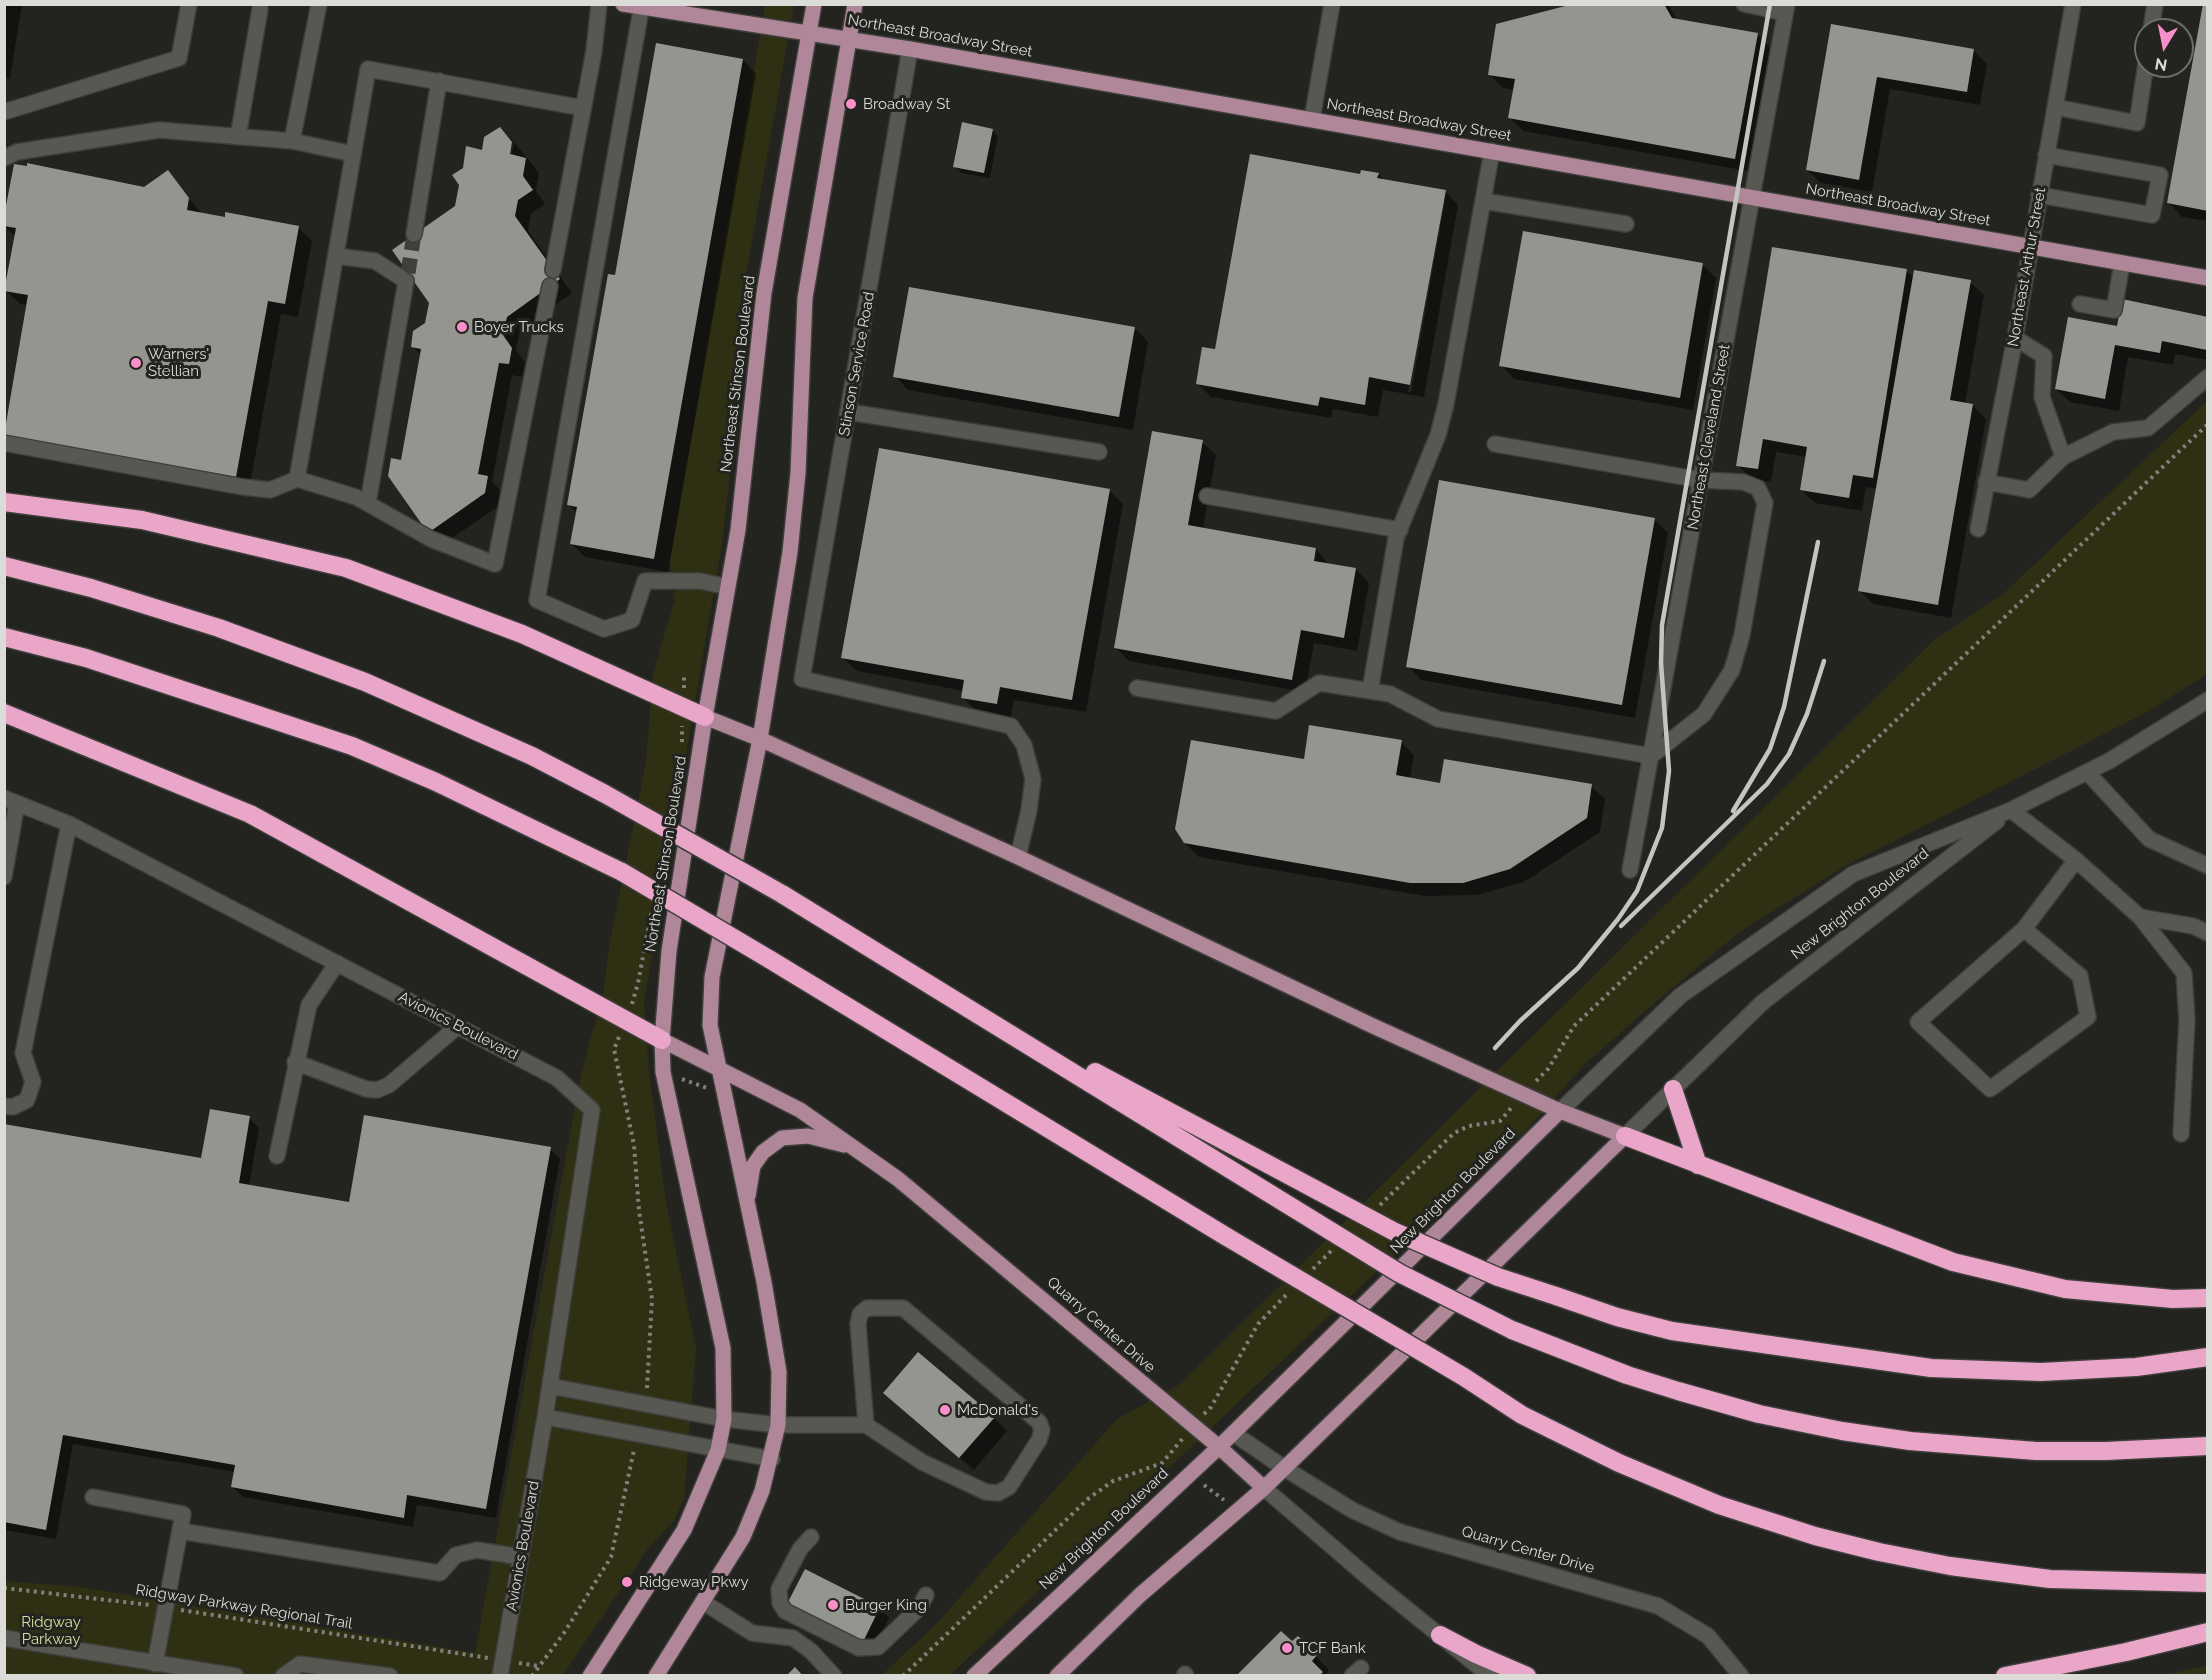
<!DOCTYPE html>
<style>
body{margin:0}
#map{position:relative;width:2212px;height:1680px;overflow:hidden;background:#23241f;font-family:Raleway,sans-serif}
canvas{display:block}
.frame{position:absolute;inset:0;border:6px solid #dbdbd8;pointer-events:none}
.north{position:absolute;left:2134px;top:18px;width:60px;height:60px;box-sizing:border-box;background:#23241f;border:2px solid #6d6d69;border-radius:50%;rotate:190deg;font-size:16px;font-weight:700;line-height:24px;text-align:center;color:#dbdbd8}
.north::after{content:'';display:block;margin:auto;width:21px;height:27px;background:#f98fc9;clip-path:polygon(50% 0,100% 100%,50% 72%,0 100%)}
</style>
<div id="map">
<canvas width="2212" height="1680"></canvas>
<div class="frame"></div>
<div class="north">N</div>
</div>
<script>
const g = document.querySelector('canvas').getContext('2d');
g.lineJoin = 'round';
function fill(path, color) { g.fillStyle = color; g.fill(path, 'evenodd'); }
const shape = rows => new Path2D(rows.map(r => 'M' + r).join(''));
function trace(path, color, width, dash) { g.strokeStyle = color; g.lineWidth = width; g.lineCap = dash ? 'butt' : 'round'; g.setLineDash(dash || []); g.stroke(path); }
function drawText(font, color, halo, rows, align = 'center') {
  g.font = font + ' Raleway,sans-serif'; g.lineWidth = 6; g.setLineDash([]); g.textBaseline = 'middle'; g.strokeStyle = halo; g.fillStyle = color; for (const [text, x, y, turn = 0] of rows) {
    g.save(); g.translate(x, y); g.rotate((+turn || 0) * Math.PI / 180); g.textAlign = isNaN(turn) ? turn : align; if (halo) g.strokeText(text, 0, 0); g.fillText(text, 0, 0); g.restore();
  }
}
fill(shape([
 [765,5,794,5,741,303,732,454,723,537,644,1002,649,1072,666,1203,696,1348,684,1499,674,1521,649,1547,563,1675,5,1675,4,1581,80,1587,475,1653,581,1074,604,990,609,947,646,763,653,673,675,600,670,561],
 [2207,401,2207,674,2149,711,1845,866,1741,931,1652,1005,1585,1064,1529,1127,950,1675,881,1676,939,1621,1117,1419,1179,1385,1933,641,2003,594],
 [2207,1666,2207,1675,2162,1675]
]), '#2f3013');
fill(shape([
 [4,4,22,4,10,79,4,78],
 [1577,4,1668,4,1677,20,1757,34,1770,48,1748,171,1523,131,1509,117,1514,90,1503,88,1489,74],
 [2208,4,2208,221,2182,217,2169,203],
 [1833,26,1974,51,1987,64,1980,105,1890,89,1872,192,1821,183,1807,170],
 [743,60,756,74,668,572,585,557,572,544,577,513,568,504,616,277],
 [500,129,513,141,507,162,510,162,514,142,539,173,536,191,545,204,531,213,528,231,572,293,520,330,516,350,525,362,522,377,512,375,492,482,501,491,499,506,442,545,429,532,402,462,421,355,413,346,426,324,456,207,483,151],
 [992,130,998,136,990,178,961,173,955,166],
 [28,165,144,189,167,172,202,214,298,227,312,241,298,317,281,314,249,490,17,448,4,435,27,305,20,304,6,291,16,237,4,226],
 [1378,174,1384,180,1445,191,1458,205,1424,397,1383,390,1378,417,1333,409,1331,418,1211,397,1197,383,1216,351,1362,176],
 [1442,200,1445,200,1411,392,1408,392],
 [1703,265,1716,278,1693,410,1514,379,1501,365],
 [1906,270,1914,278,1970,282,1984,295,1965,404,1973,406,1986,419,1951,618,1873,604,1859,590,1877,489,1866,487,1862,511,1815,503,1801,490,1807,457,1776,452,1771,482,1751,479,1738,465],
 [2208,319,2208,360,2175,354,2173,365,2128,357,2119,411,2070,402,2056,389,2119,328],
 [1135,328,1148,342,1133,430,908,390,895,376],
 [1202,442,1216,455,1203,529,1316,549,1329,565,1356,569,1369,583,1357,651,1314,643,1305,692,1129,661,1116,648],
 [1109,490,1123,504,1086,712,1014,700,1011,717,976,711,963,697,964,691,857,671,843,658],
 [1654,519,1668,533,1635,718,1421,680,1408,666],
 [1401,742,1414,755,1410,779,1441,784,1591,786,1605,799,1600,832,1524,882,1477,895,1425,896,1199,857,1185,843,1305,760],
 [249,1118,259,1128,249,1186,350,1204,550,1149,560,1159,496,1518,417,1505,413,1527,243,1497,233,1487,235,1472,73,1444,56,1539,4,1530,4,1125,202,1160],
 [885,1393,994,1418,1007,1431,974,1470],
 [879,1608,889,1618,873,1651,798,1614],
 [1298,1638,1329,1670,1325,1676,1238,1675]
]), '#0007');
fill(shape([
 [1664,4,1672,18,1758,33,1735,159,1508,118,1515,79,1488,75,1496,24,1573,4],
 [2203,4,2208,4,2208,211,2167,203],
 [1831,24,1974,49,1967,92,1877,77,1859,180,1806,170],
 [656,43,743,59,654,559,570,544,577,507,567,505,608,274,615,275],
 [962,122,993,129,984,173,953,167],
 [500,127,512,142,510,154,526,158,523,176,533,190,518,200,515,216,560,279,507,317,503,335,512,348,509,364,499,363,478,474,488,476,485,493,428,533,388,476,391,458,401,460,421,349,411,347,413,331,425,323,429,303,392,250,455,206,459,185,452,175,463,168,466,146,482,150,484,137],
 [1250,154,1360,174,1361,170,1379,173,1377,178,1446,190,1410,385,1369,377,1365,405,1320,397,1318,406,1196,384,1202,347,1215,349],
 [27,163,144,187,168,170,189,198,187,210,225,217,225,212,299,226,285,304,268,301,236,477,4,435,28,295,4,291,16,228,4,226,4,216,14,164,27,166],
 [1523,231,1703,263,1680,398,1499,366],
 [1772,247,1907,269,1873,478,1853,475,1849,498,1800,490,1807,447,1763,439,1758,469,1736,466],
 [1914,270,1971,280,1950,400,1973,404,1938,605,1858,591],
 [909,287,1135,327,1119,417,893,377],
 [2122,299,2208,317,2207,350,2162,341,2160,353,2115,345,2105,399,2055,389,2068,317,2117,326],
 [1152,431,1203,440,1188,525,1316,548,1314,561,1356,568,1344,638,1301,630,1292,680,1114,648],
 [879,448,1110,489,1072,700,1000,687,997,704,961,698,964,680,841,658],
 [1439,480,1655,518,1622,705,1406,667],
 [1309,725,1402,740,1396,775,1440,783,1444,759,1592,784,1587,818,1510,869,1463,883,1410,883,1184,843,1175,829,1191,740,1304,759],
 [210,1109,250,1116,239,1183,349,1202,364,1115,551,1147,486,1509,407,1495,404,1518,231,1487,235,1465,63,1435,46,1530,4,1522,4,1124,201,1158],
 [918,1352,995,1417,959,1458,883,1393],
 [805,1569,880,1607,863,1642,787,1604],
 [1281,1631,1292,1641,1298,1636,1317,1655,1312,1661,1323,1672,1319,1676,1236,1676],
 [795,1667,803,1676,786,1676]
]), '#959590');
trace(shape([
 [408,273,414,234]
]), '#3f3f3b', 15, [15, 8]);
const minor = shape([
 [642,4,537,600,604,629,632,620,645,581,700,581,728,587],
 [1744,4,1785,13],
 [2151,30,2155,4],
 [910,49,802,679,1011,726,1024,745,1033,779,1029,810,1018,857],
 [2055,107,2137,123,2146,63],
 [4,112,179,58,189,4],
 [1312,119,1332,4],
 [238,137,260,9],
 [292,141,353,154],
 [4,158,17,152,159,130,292,141,319,4],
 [2039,195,2152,215,2160,175,2046,155],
 [1483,201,1626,224],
 [414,234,439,81],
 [336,256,375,261,406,281,368,503],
 [553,270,594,51,599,4],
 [550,286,495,564,431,539,356,497,297,479,368,69,583,108],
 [2080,304,2114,310,2122,263],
 [2015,338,2044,356,2042,397,2063,457,2113,432,2148,428,2208,377],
 [849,412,1099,452],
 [4,443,243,487,270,490,297,479],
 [1986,482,2029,490,2063,457],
 [1207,496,1400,530],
 [1978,529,2015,338,2073,4],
 [1137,688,1276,711,1319,683,1390,694,1438,719,1651,756,1704,714,1732,670,1742,635,1765,503,1758,488,1743,482,1701,480,1495,444],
 [1370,691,1396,538,1438,435,1446,404,1492,151],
 [2087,772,2149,839,2208,866],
 [4,798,69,824,557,1078,592,1110,545,1417,500,1676],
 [2011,810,2076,860,2140,917,2184,973,2187,1020,2181,1134],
 [1630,870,1787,4],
 [4,877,17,803],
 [2140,917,2193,926,2208,933],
 [2024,929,2080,976,2088,1017,1990,1089,1918,1022,2024,929,2076,860],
 [295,1062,366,1089,377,1090,389,1085,458,1026],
 [4,1106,13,1107,27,1100,33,1082,23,1053,69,824],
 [1560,1111,1680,996,1853,874,2011,810,2109,761,2208,700],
 [1625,1136,1763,1002,1997,821],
 [277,1156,309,1005,337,963],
 [550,1386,724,1419,778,1425,866,1425,922,1462,986,1492,998,1493,1009,1487,1039,1440,1042,1430,1039,1422,903,1308,867,1308,860,1314,858,1324,866,1425],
 [545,1417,772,1459],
 [1233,1433,1284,1468,1352,1510,1400,1532,1658,1606,1708,1636,1741,1676],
 [1264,1488,1371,1580,1490,1676],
 [93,1497,183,1514,155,1664],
 [180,1531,440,1573,456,1555,477,1550,521,1557],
 [811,1537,800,1549,779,1589,780,1603,785,1611,859,1648,878,1647,919,1608,926,1595],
 [703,1602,752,1633,793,1638,811,1651,834,1676],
 [4,1638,236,1676],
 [1185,1674,1186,1676],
 [283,1676,300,1664,390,1676],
 [1352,1676,1361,1668]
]);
const major = shape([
 [623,4,910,49,2208,278],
 [705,717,760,739,1018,857,1373,1026,1560,1111,1625,1136,1264,1488,1140,1595,1057,1676],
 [662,1040,800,1110,898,1179,1219,1447,1264,1488],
 [748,1196,753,1166,763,1152,782,1138,808,1136,844,1145],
 [590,1676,684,1530,718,1450,724,1419,723,1348,663,1072,662,1040,669,951,705,717,738,530,764,293,814,4],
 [656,1676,743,1537,762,1491,778,1425,779,1372,764,1282,710,1025,712,977,760,739,790,552,798,473,805,298,855,4],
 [974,1676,1219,1447,1560,1111]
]);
const highway = shape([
 [4,502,142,520,346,568,522,634,705,717],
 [4,566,91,588,219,628,365,682,532,756,605,794],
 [4,637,86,658,352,746,436,782,622,872],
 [4,713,250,814,662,1040],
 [782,894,1272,1195],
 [769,959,1227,1237],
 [1095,1072,1294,1178],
 [1673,1089,1698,1165],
 [1625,1136,1953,1262,2065,1289,2173,1299,2208,1298],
 [1556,1296,1617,1317,1672,1331,1931,1368,2041,1372,2136,1367,2208,1357],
 [1512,1330,1627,1375,1678,1391,1759,1414,1842,1431,1910,1441,2036,1451,2106,1451,2208,1446],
 [1464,1377,1522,1415,1619,1463,1719,1505,1815,1536,1879,1552,1950,1566,2050,1579,2208,1583],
 [1440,1635,1476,1654,1527,1676],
 [2005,1676,2126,1652,2208,1632]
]);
trace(minor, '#3e3e3b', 18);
trace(major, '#3e3e3b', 18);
trace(highway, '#3e3e3b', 21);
trace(shape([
 [684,688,684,677],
 [682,742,682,726],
 [670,810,676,779],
 [659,872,663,847],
 [632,1004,638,983,652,909],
 [619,1037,614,1049,634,1145,639,1210,652,1299,647,1388],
 [682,1079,707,1088],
 [1536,1081,1548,1069,1574,1026,2208,424],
 [1380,1205,1454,1133,1469,1126,1500,1121,1512,1107],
 [1313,1269,1331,1251],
 [1204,1414,1211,1407,1258,1324,1288,1293],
 [1204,1485,1224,1500],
 [4,1588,150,1605],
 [181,1610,488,1658],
 [519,1663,539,1666],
 [532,1676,564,1633,611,1557,634,1450],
 [903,1676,1089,1498,1113,1481,1162,1463,1183,1438]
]), '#80817d', 4, [3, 4.5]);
trace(minor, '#585853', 15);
trace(major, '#af8799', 15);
trace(highway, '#e9a6c8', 18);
trace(shape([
 [1733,811,1770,749,1784,707,1818,542],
 [1621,926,1767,784,1789,754,1807,714,1824,661],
 [1495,1048,1520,1021,1578,968,1618,919,1637,891,1662,828,1669,771,1661,663,1662,625,1770,4]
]), '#c4c4c0', 4.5);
const highwayBridge = shape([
 [605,794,782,894],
 [622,872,769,959],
 [1294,1178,1393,1231,1498,1277,1556,1296],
 [1272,1195,1399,1273,1512,1330],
 [1227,1237,1464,1377]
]);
trace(highwayBridge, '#3e3e3b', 21, []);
trace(highwayBridge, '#e9a6c8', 18);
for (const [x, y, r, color] of [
 [851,104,6,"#f98fc9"],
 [462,327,6,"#f98fc9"],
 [136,363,6,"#f98fc9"],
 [945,1410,6,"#f98fc9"],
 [627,1582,6,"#f98fc9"],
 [833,1605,6,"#f98fc9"],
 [1287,1648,6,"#f98fc9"]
]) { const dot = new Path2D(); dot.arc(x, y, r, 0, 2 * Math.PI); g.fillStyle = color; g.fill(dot); trace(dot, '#23241f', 2); }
drawText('15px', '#dbdbd8', '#23241f', [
 ["Northeast Broadway Street",940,36,10],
 ["Northeast Broadway Street",1419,120,10],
 ["Northeast Broadway Street",1898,205,10],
 ["Northeast Arthur Street",2027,267,-80],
 ["Stinson Service Road",857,364,-80],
 ["Northeast Stinson Boulevard",738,374,-83],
 ["Northeast Cleveland Street",1709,437,-80],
 ["Northeast Stinson Boulevard",666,854,-81],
 ["New Brighton Boulevard",1860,904,-38],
 ["Avionics Boulevard",458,1026,27],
 ["New Brighton Boulevard",1453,1191,-45],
 ["Quarry Center Drive",1101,1325,41],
 ["New Brighton Boulevard",1104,1529,-43],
 ["Avionics Boulevard",523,1546,-80],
 ["Quarry Center Drive",1528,1550,16],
 ["Ridgway Parkway Regional Trail",244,1607,9]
]);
drawText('15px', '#dbdbd8', '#23241f', [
 ["Broadway St",863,104],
 ["Boyer Trucks",474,327],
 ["Warners'",148,354],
 ["Stellian",148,371],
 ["McDonald's",957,1410],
 ["Ridgeway Pkwy",639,1582],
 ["Burger King",845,1605],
 ["TCF Bank",1299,1648]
], 'left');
drawText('15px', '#dadfa0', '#23241f', [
 ["Ridgway",51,1622],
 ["Parkway",51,1639]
]);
</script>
